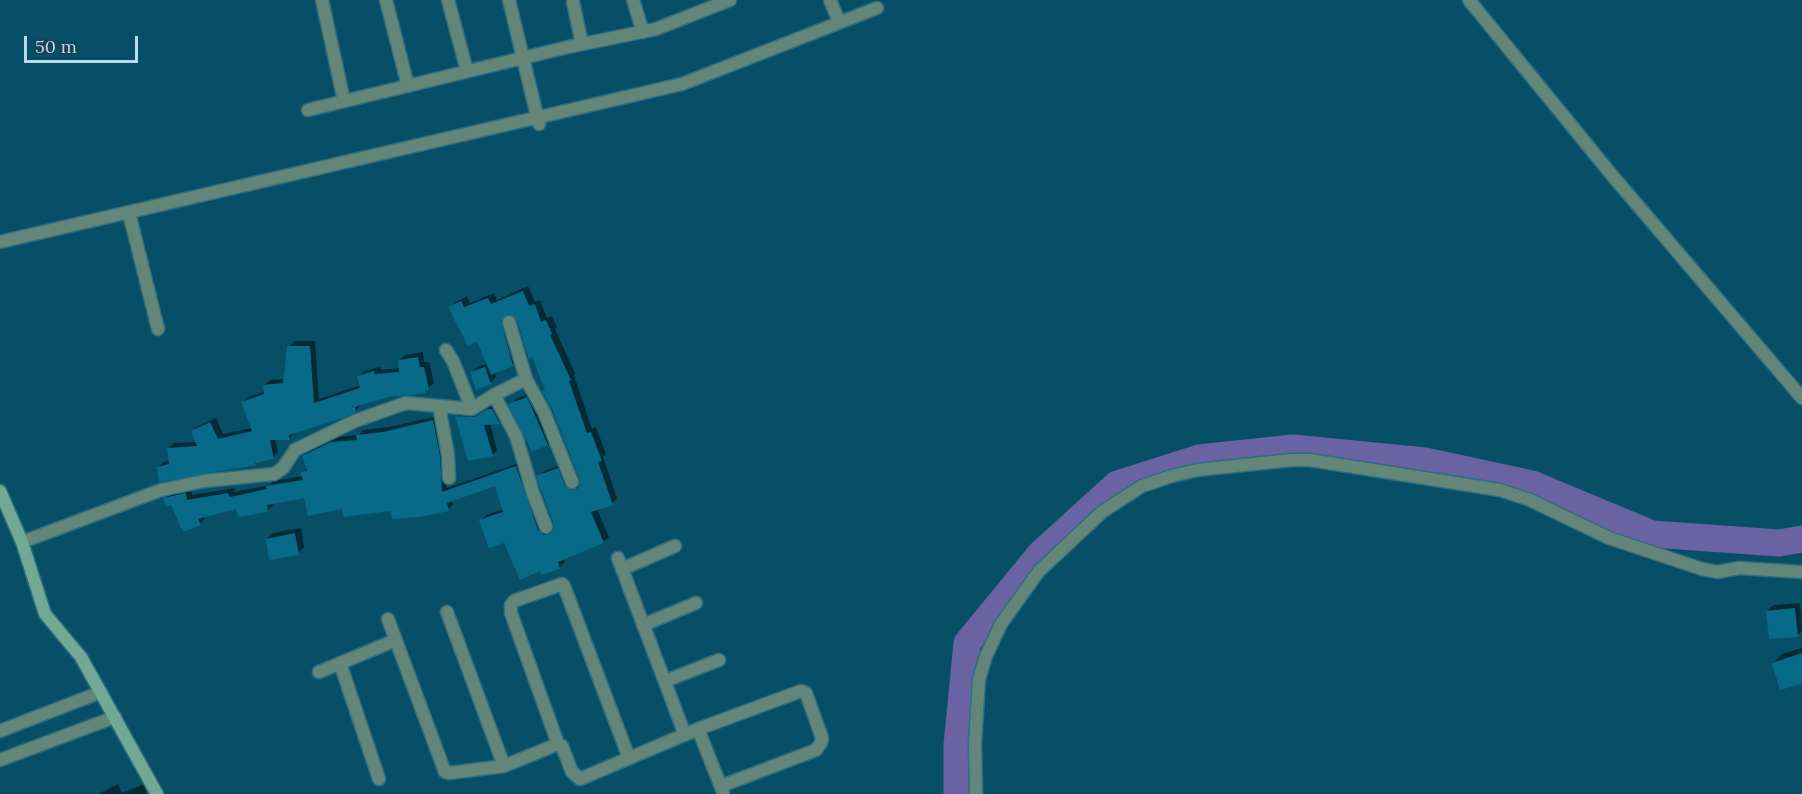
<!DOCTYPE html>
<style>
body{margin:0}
#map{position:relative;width:1802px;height:794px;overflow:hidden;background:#074f66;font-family:Lora,serif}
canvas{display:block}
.scale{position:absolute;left:24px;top:36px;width:114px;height:27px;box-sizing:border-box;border:3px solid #b5dbec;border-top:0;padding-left:8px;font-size:18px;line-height:21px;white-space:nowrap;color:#b5dbec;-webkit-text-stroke:4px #174253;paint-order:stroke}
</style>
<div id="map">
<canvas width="1802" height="794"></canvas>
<div class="scale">50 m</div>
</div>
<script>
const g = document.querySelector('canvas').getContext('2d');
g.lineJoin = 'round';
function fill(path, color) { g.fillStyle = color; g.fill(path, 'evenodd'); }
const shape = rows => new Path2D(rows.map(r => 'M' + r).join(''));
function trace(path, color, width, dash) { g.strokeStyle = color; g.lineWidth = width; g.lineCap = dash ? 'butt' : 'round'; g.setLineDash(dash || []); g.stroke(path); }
fill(shape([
 [528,286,535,302,540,300,547,318,552,316,557,327,555,329,575,373,574,375,592,429,596,427,606,454,603,457,617,498,612,504,597,509,609,537,603,542,564,559,565,562,560,567,542,573,540,569,481,521,486,515,504,509,496,484,452,500,453,504,448,510,343,507,305,497,272,503,273,505,267,511,237,507,204,516,205,518,200,524,164,499,170,493,191,489,192,495,234,488,235,492,270,485,273,481,303,476,302,473,308,467,303,456,309,451,338,437,358,435,363,430,390,427,438,416,445,450,447,488,522,462,550,530,554,529,555,524,538,476,544,471,563,464,570,480,578,486,580,484,581,479,515,314,507,312,506,314,518,359,513,364,495,372,496,377,491,383,472,372,477,367,488,363,477,339,450,307,456,302,467,296,470,303,494,293,497,300],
 [294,341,315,341,319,399,361,385,358,377,364,371,380,367,381,370,400,368,399,360,405,355,423,352,424,362,429,362,434,383,425,391,387,396,361,405,355,411,294,432,290,439,275,438,278,452,273,457,258,460,255,464,158,467,164,462,170,461,169,448,174,443,197,442,192,431,198,426,216,418,223,434,252,428,243,402,248,397,265,391,264,385,270,380,285,379,289,347],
 [533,392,553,438,547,444,532,450,510,405,516,399],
 [494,404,504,417,499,422,490,423,497,450,492,455,457,417,462,411,481,412],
 [301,528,304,547,298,553,267,539,273,533],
 [1800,603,1802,631,1797,635,1767,611,1773,605],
 [1802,648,1802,682,1773,663,1782,654],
 [118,784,122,793,144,784,147,794,98,794]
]), '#0007');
trace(shape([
 [957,794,957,745,967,643,1040,554,1117,484,1199,458,1293,448,1425,461,1532,484,1652,534,1779,543,1802,539]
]), '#6962a3', 27);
fill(shape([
 [523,291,529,306,535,304,541,322,546,320,552,334,550,335,571,380,569,381,587,433,591,432,602,461,598,462,613,505,591,512,604,543,558,562,560,569,541,575,540,571,520,580,504,543,489,548,479,520,503,512,495,486,447,503,449,511,420,517,392,519,391,511,343,517,342,509,308,516,304,498,267,505,268,512,238,517,236,509,198,519,201,525,183,532,171,505,166,507,163,498,186,493,187,500,228,493,230,497,267,489,266,486,303,480,300,473,307,470,302,456,331,442,357,440,356,435,383,432,433,420,440,456,442,492,516,466,538,530,544,535,549,534,554,529,554,525,536,476,558,468,565,486,571,490,578,488,580,480,552,409,542,391,545,390,532,357,529,359,517,320,514,316,507,314,501,321,513,366,491,375,477,341,468,346,448,307,461,301,464,307,488,298,491,304],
 [287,346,310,346,314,403,360,388,357,376,374,371,375,374,399,372,398,360,418,357,420,367,424,367,429,390,425,390,426,393,412,395,388,397,355,407,356,412,343,418,289,435,290,440,270,440,274,459,255,463,256,465,159,482,157,467,169,464,167,448,197,446,191,431,210,422,218,439,252,431,241,402,264,394,263,385,283,383],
 [485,367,491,384,476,390,470,372],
 [527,397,548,445,532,452,508,404],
 [487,409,492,409,500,424,484,425,493,456,468,461,455,416,474,417],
 [295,533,299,555,269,560,266,539],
 [1795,608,1798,637,1769,639,1766,611],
 [1802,653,1802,684,1780,690,1772,663]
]), '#076a89');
const street = shape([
 [322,0,344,101],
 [386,0,408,86],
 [448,0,467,71],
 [509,0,539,124],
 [633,0,643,32],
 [830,0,839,22],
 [1469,0,1611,174,1802,398],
 [573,2,582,44],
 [308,110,568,47,656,29,730,0],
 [129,213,158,329],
 [0,242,682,84,877,8],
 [509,322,526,379],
 [446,350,453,361,472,409],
 [494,395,516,436,533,493,546,527],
 [439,406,448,455,449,478],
 [22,542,161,490,204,481,274,474,283,468,295,450,355,421,406,403,472,409,494,395,526,379,544,412,572,482],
 [618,558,685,735],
 [622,569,675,546],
 [447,612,504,766],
 [388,619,445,772,449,773,504,766,558,744,562,746,572,772,580,779,698,729,801,691,806,693,822,738,821,743,816,750,721,786],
 [643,625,696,603],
 [340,663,379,779],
 [319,672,396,640],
 [665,681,719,660],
 [698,729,723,792],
 [0,731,101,692],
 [558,744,511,613,511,605,514,601,562,584,564,586,629,758],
 [0,760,115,717],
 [976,794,975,743,979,679,986,656,1001,624,1039,571,1102,512,1142,486,1172,476,1197,470,1291,460,1310,460,1500,490,1530,500,1609,538,1702,569,1717,572,1739,568,1802,572]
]);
const secondary = shape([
 [0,491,22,542,45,614,81,657,157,794]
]);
trace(street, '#2d6e83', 15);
trace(secondary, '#2d6e83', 15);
trace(street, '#648678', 12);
trace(secondary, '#71a992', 12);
</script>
